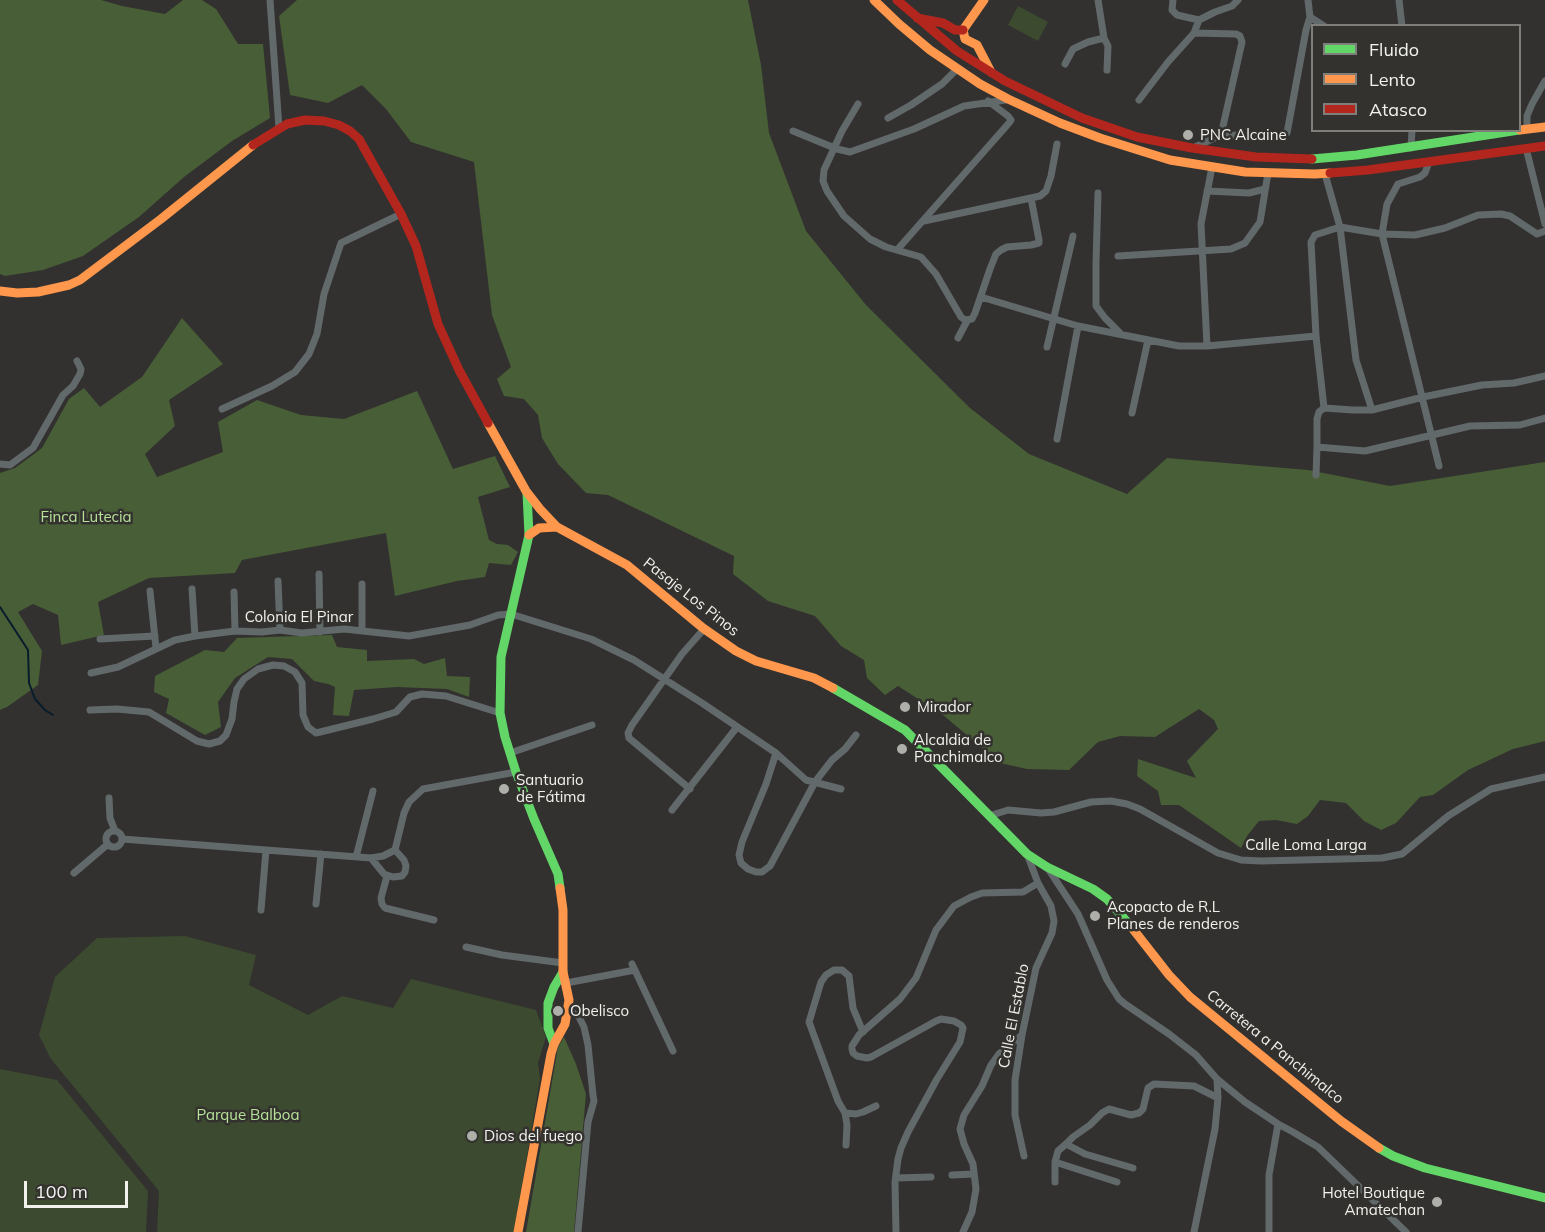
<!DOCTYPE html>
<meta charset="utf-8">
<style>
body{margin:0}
#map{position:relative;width:1545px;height:1232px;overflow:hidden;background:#32312f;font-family:Mulish,sans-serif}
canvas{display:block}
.legend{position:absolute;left:1311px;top:24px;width:210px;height:108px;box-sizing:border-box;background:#33322e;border:2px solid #7f7e7b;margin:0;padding:8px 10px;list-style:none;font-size:18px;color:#f1f1ee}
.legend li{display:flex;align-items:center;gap:12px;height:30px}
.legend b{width:30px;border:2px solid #7f7e7b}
.scale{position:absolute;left:24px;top:1181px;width:104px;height:27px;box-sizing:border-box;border:3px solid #f1f1ee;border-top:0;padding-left:8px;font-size:18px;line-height:21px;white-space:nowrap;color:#f1f1ee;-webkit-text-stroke:4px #33322e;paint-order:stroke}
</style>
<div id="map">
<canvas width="1545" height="1232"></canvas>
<ul class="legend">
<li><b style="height:8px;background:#63d668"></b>Fluido</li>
<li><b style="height:8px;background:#ff974d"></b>Lento</li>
<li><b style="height:8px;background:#b3261e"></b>Atasco</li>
</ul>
<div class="scale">100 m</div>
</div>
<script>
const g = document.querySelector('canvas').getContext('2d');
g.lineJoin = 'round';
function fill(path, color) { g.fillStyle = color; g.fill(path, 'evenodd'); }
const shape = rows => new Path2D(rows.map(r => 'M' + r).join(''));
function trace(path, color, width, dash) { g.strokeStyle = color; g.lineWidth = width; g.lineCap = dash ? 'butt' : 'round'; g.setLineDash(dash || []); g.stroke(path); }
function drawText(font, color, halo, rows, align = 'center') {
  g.font = font + ' Mulish,sans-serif'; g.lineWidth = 5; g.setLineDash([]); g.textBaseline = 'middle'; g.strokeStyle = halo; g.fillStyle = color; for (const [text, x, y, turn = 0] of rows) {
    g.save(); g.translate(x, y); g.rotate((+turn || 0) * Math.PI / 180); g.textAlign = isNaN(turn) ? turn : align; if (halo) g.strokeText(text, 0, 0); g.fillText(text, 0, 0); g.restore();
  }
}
fill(shape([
 [1018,6,1048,22,1038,41,1008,25],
 [185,936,256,955,249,985,308,1015,342,996,393,1008,411,979,536,1010,546,1037,538,1063,540,1079,514,1232,157,1232,159,1191,51,1059,39,1035,55,977,97,938],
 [0,1069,57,1080,148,1191,146,1232,0,1232]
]), '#3c4a30');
fill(shape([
 [0,0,101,0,122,6,165,14,183,0,202,0,216,9,238,44,263,44,270,118,232,141,184,177,139,217,83,256,43,270,5,276,0,274],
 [297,0,748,0,761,65,769,133,806,231,866,305,970,408,1029,454,1127,494,1167,458,1308,470,1390,486,1545,462,1545,741,1513,749,1468,770,1433,795,1420,797,1396,823,1381,830,1364,821,1346,803,1320,800,1308,816,1297,824,1276,820,1259,821,1247,836,1241,848,1179,805,1161,805,1158,791,1137,776,1138,759,1196,778,1187,761,1218,729,1214,720,1199,709,1155,737,1120,736,1098,742,1069,770,1027,769,1000,763,943,715,898,686,885,695,867,678,864,660,841,646,815,616,768,601,733,574,734,556,608,495,586,493,558,464,542,438,538,415,524,399,504,396,497,379,511,367,492,315,474,162,411,142,386,109,362,85,328,103,290,95,279,16],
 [182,318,223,364,169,400,175,426,145,454,157,477,223,452,218,422,257,400,301,415,344,419,417,391,453,469,495,456,510,487,478,497,489,540,497,544,508,545,518,552,511,565,489,563,485,577,457,581,395,596,386,533,242,560,235,573,149,578,98,602,104,635,61,645,58,615,33,604,18,612,42,651,38,685,7,707,0,710,0,473,15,468,42,448,69,399,84,388,100,407,142,377],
 [332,635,337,647,367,650,367,661,414,659,424,664,445,658,447,676,470,677,469,697,447,689,397,687,354,690,349,716,333,715,335,687,328,684,314,681,292,659,268,657,235,678,218,702,221,727,205,735,166,713,169,699,154,692,155,676,205,650,224,652,237,638],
 [564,1037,576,1064,586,1094,574,1232,526,1232,558,1047]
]), '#485e37');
trace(shape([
 [0,607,28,650,29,683,35,699,45,710,53,715]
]), '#081c2c', 2);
trace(shape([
 [270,0,279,128],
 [1098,0,1104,38,1108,46,1107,70],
 [1173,0,1172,10,1177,15,1199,20],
 [1399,0,1402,26],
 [1310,17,1324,26],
 [1194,33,1236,34,1240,36,1242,42,1221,135,1195,147],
 [1065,64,1073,49,1088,42,1104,38],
 [1139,100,1168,62,1194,33,1199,20,1215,12,1232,6,1238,0],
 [858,104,842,131,824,170,823,181,827,191,844,216,870,239,886,247,921,257,936,274,961,317,965,320,972,319,975,313,990,269,996,254,1001,250,1007,247,1031,245,1039,243,1039,240,1031,198],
 [888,118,911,105,942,84,957,69],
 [1527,129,1527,116,1532,104,1545,81],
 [793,131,837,149,850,152,914,129,964,106,1006,100],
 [1221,135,1278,136,1287,133,1306,30,1310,17,1308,0],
 [1411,148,1412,130],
 [1526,148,1545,224],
 [1429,162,1425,173,1420,177,1398,184,1387,204,1382,234,1439,466],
 [1325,174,1340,227,1356,360,1372,410],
 [1207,191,1249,193,1265,189],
 [1098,193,1096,263,1096,306,1105,318,1120,333],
 [924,221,1040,196,1046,191,1051,176,1057,144],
 [897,250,1009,123,1011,120,1008,116,988,101],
 [1118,256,1231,249,1245,243,1260,222,1268,173],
 [981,297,1078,326,1179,346,1207,346,1316,336,1324,408,1319,412,1317,419,1317,447,1365,451,1470,426,1520,425,1545,418],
 [1316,336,1311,242,1315,235,1340,227,1382,234,1415,235,1445,228,1478,215,1501,214,1510,216,1537,234,1545,231],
 [958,338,967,321],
 [1207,346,1201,224,1212,167],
 [1047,347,1073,236],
 [1324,408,1353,410,1372,410,1423,397,1482,385,1514,383,1545,376],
 [222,409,272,386,295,372,309,354,317,334,324,294,341,243,401,214],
 [1132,413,1148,340],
 [1057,439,1078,326],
 [0,464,10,465,33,448,63,395,73,386,80,374,81,369,77,361],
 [1316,475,1317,447],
 [319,574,320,632],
 [278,581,280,630],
 [192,589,195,636],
 [150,591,156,648],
 [234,592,235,631],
 [362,630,362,584],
 [100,639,155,636],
 [91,673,118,667,175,640,195,636,235,631,262,632,280,630,302,633,344,629,409,636,470,625,498,615,511,614,591,639,634,660,702,703,776,753,806,780,841,789],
 [90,710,117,709,149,712,197,741,209,744,220,741,226,735,232,719,234,702,237,689,244,679,258,669,273,665,284,666,295,672,302,683,303,715,308,727,316,733,373,719,396,712,410,697,422,694,446,696,500,713],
 [510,753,592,725],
 [776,753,766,784,742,842,739,855,741,863,748,869,756,872,762,872,770,866,815,782,832,760,845,749,856,735],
 [690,789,629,738,628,733,632,725,682,654,704,629],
 [109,798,110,818,115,831],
 [672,810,737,727],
 [989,816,1008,810,1041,813,1054,812,1091,802,1111,801,1127,804,1140,809,1218,853,1241,860,1261,861,1382,858,1402,854,1448,816,1491,789,1545,777],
 '106 839a8 8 0 1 1 16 0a8 8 0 1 1-16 0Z',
 [122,839,371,858,383,856,395,850,404,813,409,802,423,789,516,772],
 [356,857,373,791],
 [371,858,384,874,393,877,402,876,405,872,406,866,404,860,395,850],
 [1047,867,1078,914,1107,980,1119,999,1125,1004,1169,1034,1196,1055,1217,1079,1245,1102,1278,1124,1293,1132,1318,1147,1406,1232],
 [74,873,108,844],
 [387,876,381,898,382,904,385,908,434,920],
 [316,904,321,854],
 [261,910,266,850],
 [466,947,502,955,563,963],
 [632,964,673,1051],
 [566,983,635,970],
 [568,1009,579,1017,584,1027,588,1045,593,1095,594,1101,588,1122,578,1232],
 [863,1032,853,1008,849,976,842,970,834,970,826,975,821,982,809,1022,838,1101,845,1113,856,1114,863,1112,876,1106],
 [845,1113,847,1125,846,1145],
 [1066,1144,1085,1154,1133,1168],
 [1024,1156,1015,1115,1015,1080,1022,1035,1036,968,1052,933,1054,921,1051,906,1038,883,1027,854],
 [1055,1162,1117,1182],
 [952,1175,974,1174],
 [896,1178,931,1177],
 [1055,1182,1055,1162,1058,1151,1066,1144,1073,1137,1090,1125,1102,1113,1109,1109,1131,1115,1139,1113,1143,1109,1148,1088,1154,1084,1194,1086,1218,1098],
 [896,1232,895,1182,898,1159,901,1148,908,1132,937,1079,960,1042,963,1028,961,1025,954,1021,941,1019,936,1021,871,1057,867,1058,857,1056,853,1053,852,1049,852,1046,859,1035,900,999,916,978,936,930,954,906,971,897,982,893,1023,892,1038,883],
 [963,1232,972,1212,976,1189,973,1164,964,1144,960,1129,964,1115,982,1086,991,1065,999,1054,1022,1035],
 [1194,1232,1215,1129,1218,1098,1217,1079],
 [1269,1232,1269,1175,1278,1124]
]), '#62696a', 7);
trace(shape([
 [1312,159,1357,155,1519,130],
 [527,493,529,535,501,657,500,713,505,737,516,772,534,819,558,874,560,888],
 [833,688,905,730,1027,854,1047,867,1093,889,1107,899,1129,924],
 [554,1044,548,1028,548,1003,554,987,563,972],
 [1379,1148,1393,1156,1425,1168,1545,1198]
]), '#63d668', 9);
trace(shape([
 [874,0,899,24,930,50,980,84,1008,99,1060,123,1100,138,1170,160,1245,172,1315,174,1330,173],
 [963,30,965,39,977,45,991,72],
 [963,30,984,0],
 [1520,130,1545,127],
 [0,291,17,293,38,292,69,285,80,280,161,219,253,145],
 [488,423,526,491,540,509,557,527,627,565,703,628,736,651,756,661,814,678,833,688],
 [529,535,539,528,557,527],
 [1129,924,1169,975,1190,997,1341,1121,1379,1148],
 [518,1232,551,1054,554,1044,565,1024,569,1000,563,972,563,910,560,888]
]), '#ff974d', 9);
trace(shape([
 [897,0,957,51,1005,81,1082,118,1137,137,1192,148,1256,157,1312,159],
 [917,18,943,23,955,30,963,30],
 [253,145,287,124,305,120,324,121,339,125,350,131,359,139,401,214,416,246,438,324,459,370,488,423],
 [1330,173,1368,170,1545,146]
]), '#b3261e', 9);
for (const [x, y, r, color] of [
 [1188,135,6,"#aeaeab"],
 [905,707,6,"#aeaeab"],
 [902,749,6,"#aeaeab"],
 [504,789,6,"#aeaeab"],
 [1095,916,6,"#aeaeab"],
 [558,1011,6,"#aeaeab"],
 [472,1136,6,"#aeaeab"],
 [1437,1202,6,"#aeaeab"]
]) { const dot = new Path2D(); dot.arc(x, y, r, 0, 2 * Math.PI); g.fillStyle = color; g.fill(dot); trace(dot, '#33322e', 2); }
drawText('15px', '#f1f1ee', '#33322e', [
 ["PNC Alcaine",1200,135],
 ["Mirador",917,707],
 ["Alcaldia de",914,740],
 ["Panchimalco",914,757],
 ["Santuario",516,780],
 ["de Fátima",516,797],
 ["Acopacto de R.L",1107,907],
 ["Planes de renderos",1107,924],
 ["Obelisco",570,1011],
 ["Dios del fuego",484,1136],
 ["Hotel Boutique",1425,1193,"right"],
 ["Amatechan",1425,1210,"right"]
], 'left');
drawText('15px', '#b6e199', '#33322e', [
 ["Finca Lutecia",86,517],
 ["Parque Balboa",248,1115]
]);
drawText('15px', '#f1f1ee', '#33322e', [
 ["Pasaje Los Pinos",691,597,38],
 ["Colonia El Pinar",299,617],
 ["Calle Loma Larga",1306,845],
 ["Calle El Establo",1014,1016,-79],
 ["Carretera a Panchimalco",1275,1047,39]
]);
</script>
